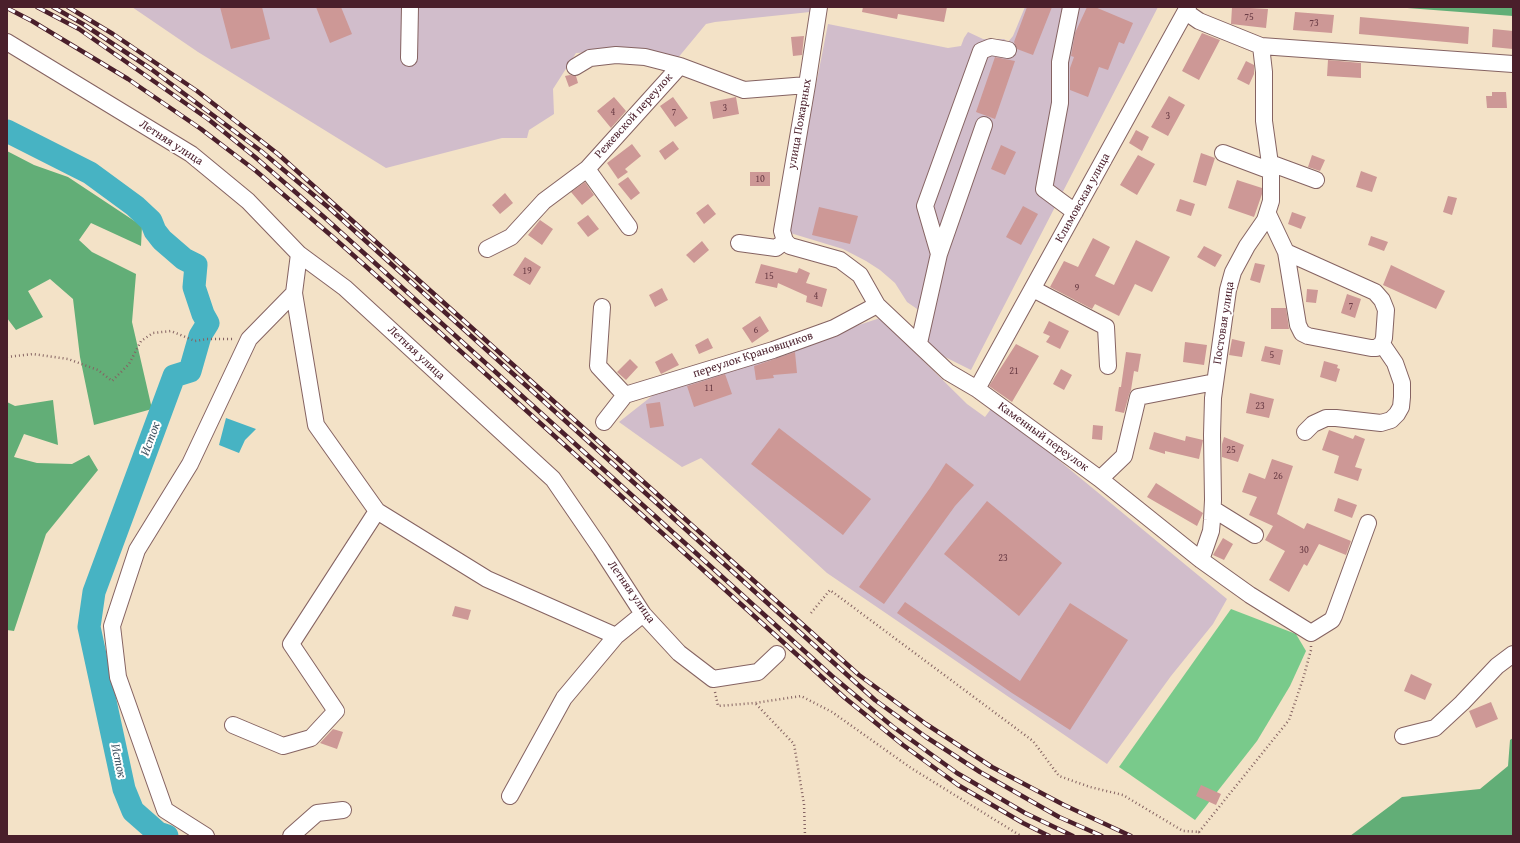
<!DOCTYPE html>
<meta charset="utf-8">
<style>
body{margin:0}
#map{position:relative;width:1520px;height:843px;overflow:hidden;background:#f3e2c7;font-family:"Gentium Book Plus",serif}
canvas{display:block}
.frame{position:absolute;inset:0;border:8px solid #4a1f2b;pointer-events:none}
</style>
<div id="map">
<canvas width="1520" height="843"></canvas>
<div class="frame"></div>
</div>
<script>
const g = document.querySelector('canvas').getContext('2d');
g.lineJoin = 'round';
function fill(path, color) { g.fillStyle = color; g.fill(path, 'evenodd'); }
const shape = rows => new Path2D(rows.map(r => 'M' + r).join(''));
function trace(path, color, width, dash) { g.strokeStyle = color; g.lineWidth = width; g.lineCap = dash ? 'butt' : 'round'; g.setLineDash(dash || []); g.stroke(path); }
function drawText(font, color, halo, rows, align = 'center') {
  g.font = font + ' "Gentium Book Plus",serif'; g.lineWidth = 4; g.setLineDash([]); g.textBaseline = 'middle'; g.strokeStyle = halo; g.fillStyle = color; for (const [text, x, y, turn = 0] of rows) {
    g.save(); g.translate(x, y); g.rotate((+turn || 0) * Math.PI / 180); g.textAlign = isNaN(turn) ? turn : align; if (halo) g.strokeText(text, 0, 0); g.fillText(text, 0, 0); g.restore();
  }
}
fill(shape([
 [132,7,811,7,810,12,715,22,706,24,677,59,619,50,576,53,553,89,554,114,529,130,527,138,502,138,386,168,198,52],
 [1025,7,1158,7,971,370,929,349,917,334,920,311,907,302,895,283,880,270,866,261,843,249,787,232,828,24,948,48,961,46,964,38,968,32,983,39,1004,39,1008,42,1013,36],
 [880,318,967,404,985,417,993,406,1227,599,1213,624,1171,676,1107,764,827,573,701,458,682,467,619,422,657,392]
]), '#d1bdcb');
fill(shape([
 [1231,609,1296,634,1306,651,1290,686,1257,741,1195,820,1119,767]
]), '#79ca8b');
fill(shape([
 [1394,7,1513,7,1513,16],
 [7,151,34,165,68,177,142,226,141,246,91,223,79,240,92,252,136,274,132,322,152,409,94,425,80,357,73,299,50,279,28,291,43,317,16,330,7,318],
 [53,400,58,445,24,434,14,457,37,463,72,464,89,455,98,470,46,534,14,631,7,630,7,402,15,406],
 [1513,738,1513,836,1350,836,1402,797,1480,789,1508,766,1510,740]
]), '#62ae77');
fill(shape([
 [226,418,256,429,245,440,239,453,219,445]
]), '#47b3c3');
trace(shape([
 [155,836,158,833]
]), '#47b3c3', 4);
trace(shape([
 [7,131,90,173,135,206,151,221,155,231,162,240,184,259,196,265,194,287,203,314,208,323,200,336,190,371,174,376,94,592,89,627,124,789,133,811,158,833,167,836]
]), '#47b3c3', 23);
fill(shape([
 [220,7,262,7,270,39,231,49],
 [316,7,341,7,352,34,330,43],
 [863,7,947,7,944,22,898,14,897,19,862,12],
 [1027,7,1052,7,1033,55,1017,49,1014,42],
 [1087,7,1095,7,1133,23,1124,44,1119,42,1108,70,1099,67,1088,97,1070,90,1070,68,1074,57,1071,56,1075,33],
 [1232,7,1268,9,1266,28,1231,24],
 [1295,12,1334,15,1332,33,1293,30],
 [1360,17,1469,27,1468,44,1359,34],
 [1493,29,1513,31,1513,49,1492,47],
 [1202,33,1220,40,1199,80,1182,71],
 [804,36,802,55,793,56,791,37],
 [995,57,1015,61,995,119,976,112],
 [1328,60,1361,63,1361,78,1327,76],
 [1246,61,1254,65,1254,74,1249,85,1237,79],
 [570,75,576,76,578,83,569,87,565,76],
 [1492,92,1506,92,1507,108,1487,108,1486,96,1492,96],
 [1169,96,1185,105,1168,136,1151,127],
 [614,97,626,111,611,128,597,111],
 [673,97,688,118,675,127,660,106],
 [736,97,739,114,713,119,710,102],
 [1136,130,1149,137,1142,151,1129,143],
 [673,141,679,149,665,160,659,151],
 [632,144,641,156,625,169,628,172,618,179,607,163],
 [1001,145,1016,152,1005,175,991,169],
 [1201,153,1215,158,1206,186,1193,182],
 [1138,155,1155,164,1137,195,1120,185],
 [1312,155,1325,160,1320,171,1308,167],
 [1361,171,1377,177,1372,192,1356,187],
 [750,172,770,172,770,186,750,186],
 [628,177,640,193,631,200,618,184],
 [1237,180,1262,188,1262,194,1254,217,1228,208],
 [585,182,594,195,582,205,571,192],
 [505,193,513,203,500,214,492,205],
 [1448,196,1457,198,1452,215,1443,212],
 [1180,199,1195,204,1191,216,1176,211],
 [708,204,716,214,704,224,696,213],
 [1023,206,1038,214,1021,245,1006,237],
 [819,207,858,216,850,244,812,235],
 [1292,212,1306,217,1301,229,1288,224],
 [588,215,599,229,588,237,577,223],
 [540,220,553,229,542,245,528,235],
 [1371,236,1388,242,1384,251,1368,245],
 [1093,238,1110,247,1095,276,1114,285,1136,240,1170,257,1152,292,1135,284,1119,316,1095,304,1092,309,1050,287,1064,261,1078,267],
 [702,241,709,250,694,263,686,255],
 [1204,246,1222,255,1215,267,1197,257],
 [525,257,541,267,530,285,513,275],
 [1255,263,1265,265,1260,283,1250,280],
 [761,264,797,273,799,268,810,273,806,283,827,289,822,307,806,302,807,296,778,283,777,288,755,283],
 [1391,265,1445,291,1436,309,1383,285],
 [662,288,668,300,655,307,649,295],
 [1307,289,1318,290,1316,303,1306,302],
 [1347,294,1361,299,1355,318,1341,313],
 [1271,308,1286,308,1289,329,1271,329],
 [760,316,769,331,752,343,742,328],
 [1049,321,1069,331,1060,349,1046,342,1050,336,1043,333],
 [708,338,713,348,699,354,695,345],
 [1232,339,1245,342,1242,357,1229,355],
 [1185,342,1207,345,1204,365,1183,362],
 [1016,344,1039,356,1012,402,989,386],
 [1265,346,1283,350,1280,365,1261,361],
 [795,352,797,373,773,375,774,378,756,380,754,366],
 [1126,352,1141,354,1138,372,1134,371,1131,390,1129,395,1124,413,1115,411,1119,387,1121,387],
 [672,353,679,365,661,374,655,362],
 [630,359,638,367,626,380,617,372],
 [1324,361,1338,365,1337,368,1340,369,1336,382,1320,377],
 [1061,369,1072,375,1064,390,1053,384],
 [725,374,732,394,694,407,687,386],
 [1250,393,1274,399,1269,418,1246,413],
 [660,402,664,426,650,428,646,404],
 [1093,425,1103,426,1102,440,1092,439],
 [779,428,871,499,843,535,751,464],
 [1329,430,1353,439,1355,435,1365,439,1355,467,1362,469,1358,481,1334,473,1339,456,1322,450],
 [1154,432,1185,441,1186,436,1203,440,1199,459,1165,451,1165,454,1149,449],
 [1224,437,1244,445,1238,462,1222,457,1222,444],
 [1272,459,1293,466,1277,514,1304,529,1307,523,1351,541,1346,555,1319,544,1307,566,1304,564,1289,592,1269,580,1285,551,1265,540,1273,526,1249,515,1257,497,1242,492,1249,473,1265,479],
 [946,463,974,485,955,506,884,604,859,587,930,488],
 [1156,483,1203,513,1197,526,1147,497],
 [1338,498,1357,505,1352,518,1334,511],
 [987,501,1062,563,1019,616,944,554],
 [1223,538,1233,544,1224,560,1213,555],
 [905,602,1020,681,1070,603,1128,640,1070,730,1012,693,897,613],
 [455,606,471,610,468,620,452,616],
 [1411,674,1432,684,1425,700,1404,691],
 [1491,702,1498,719,1476,728,1469,711],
 [333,729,343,732,337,749,320,743],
 [1201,785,1221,794,1216,805,1196,796]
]), '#cd9896');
const minor = shape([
 [819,7,807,85,782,231,785,241,790,246,840,260,860,275,877,305,948,372,977,389,1100,479,1201,560,1250,595,1311,633,1332,620,1334,616,1368,523],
 [1071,7,1060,62,1060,103,1044,189,1075,212],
 [1186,12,1199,21,1261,46,1513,64],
 [7,42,191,154,248,201,299,254,345,288,553,479,601,549,643,614,679,653,713,679,758,672,777,654],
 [409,58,410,7],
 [575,67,590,58,616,55,645,57,680,66],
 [1223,153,1271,171],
 [1270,163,1316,180],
 [587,169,629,227],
 [1268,214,1286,252,1298,325,1302,333,1308,336,1371,348,1376,348,1382,344,1384,338,1386,310,1382,300,1375,292,1286,252],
 [739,243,776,248,785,241],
 [487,249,511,237,544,201,587,169,680,66,744,90,807,85],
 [939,254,984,125],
 [1033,289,1106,327,1108,366],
 [294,293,316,425,377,511,487,579,616,636,643,614],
 [602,307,598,366,625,395,604,422],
 [919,343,939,254,925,206,981,51,991,47,1008,50],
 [977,389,1188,7],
 [625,395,773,350,834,328,877,305],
 [1305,432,1313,424,1326,418,1336,418,1381,423,1391,420,1397,414,1401,407,1402,397,1402,383,1395,363,1382,344],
 [1100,479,1124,456,1138,397,1215,382],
 [1213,509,1255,535],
 [1201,560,1211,531,1212,520,1213,500,1212,435,1213,398,1228,290,1233,272,1247,246,1265,220,1271,201,1271,171,1264,121,1264,72,1261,46],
 [233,725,283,746,311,738,336,711,291,644,377,511],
 [1403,736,1435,728,1462,703,1497,666,1513,654],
 [510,796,564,698,616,636],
 [206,836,165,810,118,677,112,626,137,550,190,464,249,339,294,293,299,254],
 [291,836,317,813,343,810]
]);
trace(minor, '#856362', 18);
trace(shape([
 [7,357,33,354,68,359,98,370,112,381,129,364,141,341,153,333,171,331,195,341,207,339,235,339],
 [811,613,830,590,1033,741,1059,776,1090,787,1123,795,1183,831,1199,832],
 [715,692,718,706,755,703,801,696,832,712,911,768,1021,836],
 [756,704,794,744,804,804,805,836],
 [1199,832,1289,720,1303,679,1311,650,1311,646],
 [1199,832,1201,836]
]), '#856362', 2.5, [1, 3]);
trace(minor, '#fff', 16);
const rail = shape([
 [37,7,79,29,208,119,255,157,324,217,832,676,892,726,957,773,1025,813,1073,836],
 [53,7,83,24,151,69,261,151,328,207,875,700,926,737,980,772,1059,817,1102,836],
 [68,7,113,34,197,91,278,154,859,675,926,724,992,767,1064,805,1131,836],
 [7,8,32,21,128,79,201,129,256,171,334,238,427,321,845,698,903,745,958,785,1023,823,1049,836]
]);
trace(rail, '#4a1f2b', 4.5);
trace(rail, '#fff', 3, [9]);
drawText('10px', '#6b3d46', null, [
 ["75",1249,17],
 ["73",1314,23],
 ["3",725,108],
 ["4",613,112],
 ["7",674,112],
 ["3",1168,116],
 ["10",760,179],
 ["19",527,271],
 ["15",769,276],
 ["9",1077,288],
 ["4",816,296],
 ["7",1351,306],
 ["6",756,330],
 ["5",1272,355],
 ["21",1014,371],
 ["11",709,388],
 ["23",1260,406],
 ["25",1231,450],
 ["26",1278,476],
 ["30",1304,550],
 ["23",1003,558]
]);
drawText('12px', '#4a1f2b', '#fff', [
 ["Режевской переулок",634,116,-48],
 ["улица Пожарных",800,124,-80],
 ["Летняя улица",171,143,33],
 ["Климовская улица",1083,198,-61],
 ["Постовая улица",1224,323,-81],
 ["Летняя улица",416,353,43],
 ["переулок Крановщиков",753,355,-18],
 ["Каменный переулок",1043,437,36],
 ["Летняя улица",631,592,55]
]);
drawText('italic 13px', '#495a68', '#fff', [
 ["Исток",151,439,-70],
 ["Исток",118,761,78]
]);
</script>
